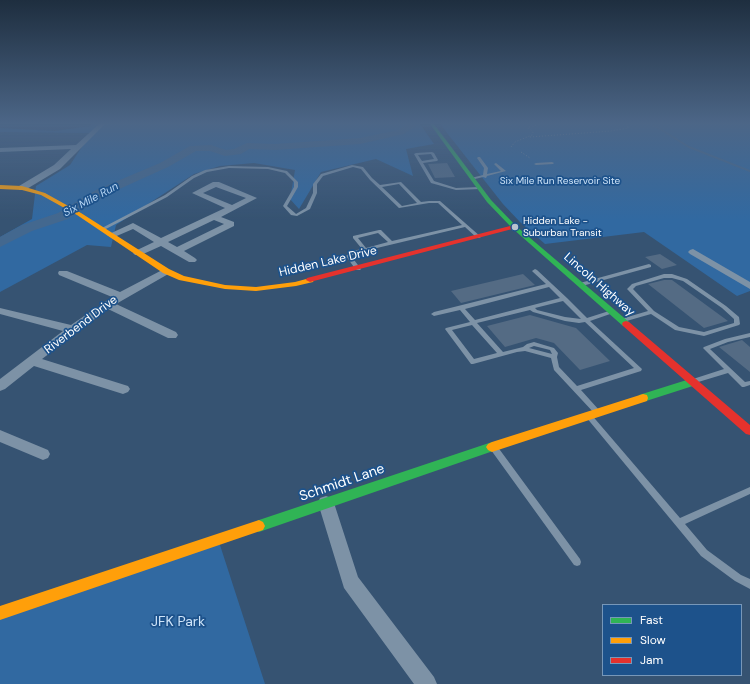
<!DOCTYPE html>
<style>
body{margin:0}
#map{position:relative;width:750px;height:684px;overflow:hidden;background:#365372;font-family:"DM Sans",sans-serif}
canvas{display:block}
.legend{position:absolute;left:602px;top:604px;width:140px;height:72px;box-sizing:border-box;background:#1d528b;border:1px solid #7797b9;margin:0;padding:5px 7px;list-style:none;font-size:12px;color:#fff}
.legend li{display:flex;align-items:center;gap:8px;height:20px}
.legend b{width:20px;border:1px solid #7797b9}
</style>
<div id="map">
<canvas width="750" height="684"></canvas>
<ul class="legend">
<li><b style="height:5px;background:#30b455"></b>Fast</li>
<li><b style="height:5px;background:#ff9f0a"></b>Slow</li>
<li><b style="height:5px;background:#e5322d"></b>Jam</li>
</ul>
</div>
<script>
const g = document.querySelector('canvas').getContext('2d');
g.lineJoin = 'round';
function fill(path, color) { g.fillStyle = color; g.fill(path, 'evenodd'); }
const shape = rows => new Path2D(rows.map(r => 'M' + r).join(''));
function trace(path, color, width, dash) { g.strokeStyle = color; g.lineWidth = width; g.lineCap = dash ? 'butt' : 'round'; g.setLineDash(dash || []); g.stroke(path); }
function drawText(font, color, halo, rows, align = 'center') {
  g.font = font + ' "DM Sans",sans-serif'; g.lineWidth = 3.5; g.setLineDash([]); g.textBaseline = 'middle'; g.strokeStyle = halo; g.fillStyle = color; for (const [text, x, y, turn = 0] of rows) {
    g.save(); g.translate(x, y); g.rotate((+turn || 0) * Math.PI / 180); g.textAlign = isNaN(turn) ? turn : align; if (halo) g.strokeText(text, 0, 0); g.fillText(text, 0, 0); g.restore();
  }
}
fill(shape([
 [92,124,420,124,434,144,406,149,413,176,376,159,321,172,299,209,290,199,295,170,254,163,220,166,194,174,116,225,111,247,87,245,0,292,0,237,32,219,36,186,70,165,91,133,0,132,0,128,55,131,90,126],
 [440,124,750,124,750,291,737,296,644,232,545,244,520,222,503,204],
 [219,542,265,684,0,684,0,616]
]), '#3169a1');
trace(shape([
 [652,124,689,147,750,171]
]), '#43688f', 2);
fill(shape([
 [407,124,418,124,404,134,360,144,275,150,249,149,241,154,225,156,210,151,196,151,168,167,104,196,68,219,32,231,0,247,0,237,22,225,58,213,96,190,160,163,190,146,211,145,226,150,234,149,247,143,275,144,360,138,398,130,407,124]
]), '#43688f');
fill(shape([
 [447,163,455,177,435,178,428,164],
 [660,254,677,265,662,269,645,257],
 [523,274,535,285,461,303,451,291],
 [664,280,672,280,728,321,704,328,648,284],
 [530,315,576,328,610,361,580,370,554,343,536,338,505,347,487,326],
 [742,340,750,347,750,372,719,347]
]), '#546b84');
trace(shape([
 [530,137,611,131,628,128,627,124],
 [511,147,515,142,532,135,533,132,528,128,529,127,540,124],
 [521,152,530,158]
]), '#7d92a6', 1, [1, 2]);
fill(shape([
 [432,152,434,153,438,160,437,161,423,163,434,181,456,188,479,187,481,188,480,189,456,190,431,183,414,154,416,153,432,152],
 [431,154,434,159,422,161,418,155,431,154],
 [478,157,480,157,488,168,487,174,501,171,494,164,496,163,506,171,487,176,486,178,483,177,471,180,471,178,483,175,484,168,477,158,478,157],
 [552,162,554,163,553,164,536,165,534,164,536,163,552,162],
 [352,165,363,167,372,178,380,185,401,182,421,202,429,201,440,201,481,237,479,238,477,238,465,227,356,253,351,256,361,269,360,270,356,270,346,256,352,251,362,249,353,238,353,236,379,230,381,230,392,241,462,225,438,203,429,203,399,208,370,180,361,169,353,167,323,176,317,184,317,193,310,209,297,216,291,215,283,206,294,187,294,182,285,173,268,169,229,168,207,172,194,178,167,197,104,230,102,230,100,229,165,195,192,176,205,170,229,166,268,167,287,171,298,182,298,187,287,206,295,213,296,214,306,208,313,193,313,184,321,174,352,165],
 [399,184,417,203,402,206,382,187,399,184],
 [378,233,388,242,366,248,358,238,378,233],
 [649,264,651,265,651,267,582,286,579,284,580,283,649,264],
 [535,269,537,270,567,298,587,318,609,311,613,311,614,312,613,313,590,321,642,369,641,371,581,390,599,410,600,412,599,414,597,415,595,414,554,370,551,358,525,351,517,352,473,364,471,364,445,329,446,328,470,322,460,310,434,316,431,314,434,312,546,284,533,272,532,271,535,269],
 [549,287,560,298,475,320,465,309,549,287],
 [563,301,581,319,565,317,537,310,535,308,563,301],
 [530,310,533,312,565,321,579,323,585,322,634,368,577,386,559,367,557,357,558,353,554,348,534,342,527,344,523,347,503,352,477,323,530,310],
 [472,325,497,353,474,359,452,330,472,325],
 [534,346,550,350,552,354,529,348,534,346],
 [664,274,672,274,687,279,726,306,739,317,740,324,739,325,704,336,675,330,651,314,623,322,621,321,620,320,621,319,648,311,628,290,627,289,632,284,664,274],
 [664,278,672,278,683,281,722,308,734,319,734,323,704,332,679,327,654,311,633,289,636,286,664,278],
 [750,333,750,337,728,342,710,349,745,382,750,381,750,385,744,387,742,387,728,373,695,383,693,383,692,381,693,379,724,369,703,348,704,347,725,339,750,333],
 [588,412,590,413,680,518,750,487,750,494,685,524,707,550,741,575,750,579,750,589,735,581,701,556,586,417,585,415,586,413,588,412],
 [494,445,497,446,580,559,581,562,580,565,577,566,574,565,491,450,490,448,491,446,494,445]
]), '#7d92a6');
fill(shape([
 [99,124,105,124,60,169,25,190,19,190,19,186,54,165,71,149,0,152,0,148,76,145,99,124],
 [213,182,219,182,257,198,221,217,234,222,234,226,184,251,195,258,197,260,195,262,189,262,161,246,141,255,135,255,133,253,135,251,154,242,133,229,112,238,107,235,133,223,161,238,225,208,192,193,213,182],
 [216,187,246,198,232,205,203,193,216,187],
 [214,220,224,224,177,247,168,242,214,220],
 [693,249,750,282,750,289,690,254,688,252,690,250,693,249],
 [166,268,171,271,170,273,116,304,176,332,178,335,176,338,168,338,108,309,42,359,128,386,130,389,128,392,123,394,34,366,5,389,0,391,0,379,63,331,0,314,0,308,71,325,112,297,59,275,58,273,59,271,67,271,120,292,166,268],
 [0,430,48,450,50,454,48,458,43,460,0,442,0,430],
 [326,496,332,498,334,503,358,577,434,677,437,684,414,684,344,588,318,503,320,498,326,496]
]), '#7d92a6');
fill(shape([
 [430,124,434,124,491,200,516,226,629,322,630,324,629,326,623,326,512,228,487,202,430,124],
 [693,378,696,379,698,382,696,385,643,402,639,401,638,398,639,395,693,378],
 [492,442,496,444,498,447,496,450,259,532,255,530,253,526,255,522,259,520,492,442]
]), '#30b455');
fill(shape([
 [0,185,22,186,45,193,81,213,169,269,184,276,225,285,256,287,295,282,310,278,314,280,313,282,296,286,256,291,225,289,179,280,163,273,77,215,41,195,22,190,0,189,0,185],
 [643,394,647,395,648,398,647,401,492,452,488,450,486,447,488,444,492,442,643,394],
 [259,520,263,522,265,526,263,530,0,620,0,606,259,520]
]), '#ff9f0a');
fill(shape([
 [514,225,516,226,516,228,310,282,306,280,307,278,514,225],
 [626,321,629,322,750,425,750,435,746,434,623,326,622,324,623,322,626,321]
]), '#e5322d');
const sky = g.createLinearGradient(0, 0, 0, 220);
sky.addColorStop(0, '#1e2e3f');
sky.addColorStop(0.56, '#4c6687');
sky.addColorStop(1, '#4c668700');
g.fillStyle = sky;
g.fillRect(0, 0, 750, 220);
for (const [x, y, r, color] of [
 [515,227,4,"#b9c3ce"]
]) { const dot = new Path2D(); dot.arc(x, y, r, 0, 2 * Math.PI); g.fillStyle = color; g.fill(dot); trace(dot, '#1d528b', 1.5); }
drawText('10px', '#cee4f9', '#1d528b', [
 ["Six Mile Run Reservoir Site",560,181]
]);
drawText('10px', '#fff', '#1d528b', [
 ["Hidden Lake -",523,221],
 ["Suburban Transit",523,233]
], 'left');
drawText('italic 11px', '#b5d4f3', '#1d528b', [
 ["Six Mile Run",91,200,-28]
]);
drawText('12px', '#fff', '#1d528b', [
 ["Hidden Lake Drive",328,262,-13],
 ["Lincoln Highway",599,285,41],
 ["Riverbend Drive",81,325,-37]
]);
drawText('14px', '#fff', '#1d528b', [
 ["Schmidt Lane",342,483,-19]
]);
drawText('14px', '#cee4f9', '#1d528b', [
 ["JFK Park",178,622]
]);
</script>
